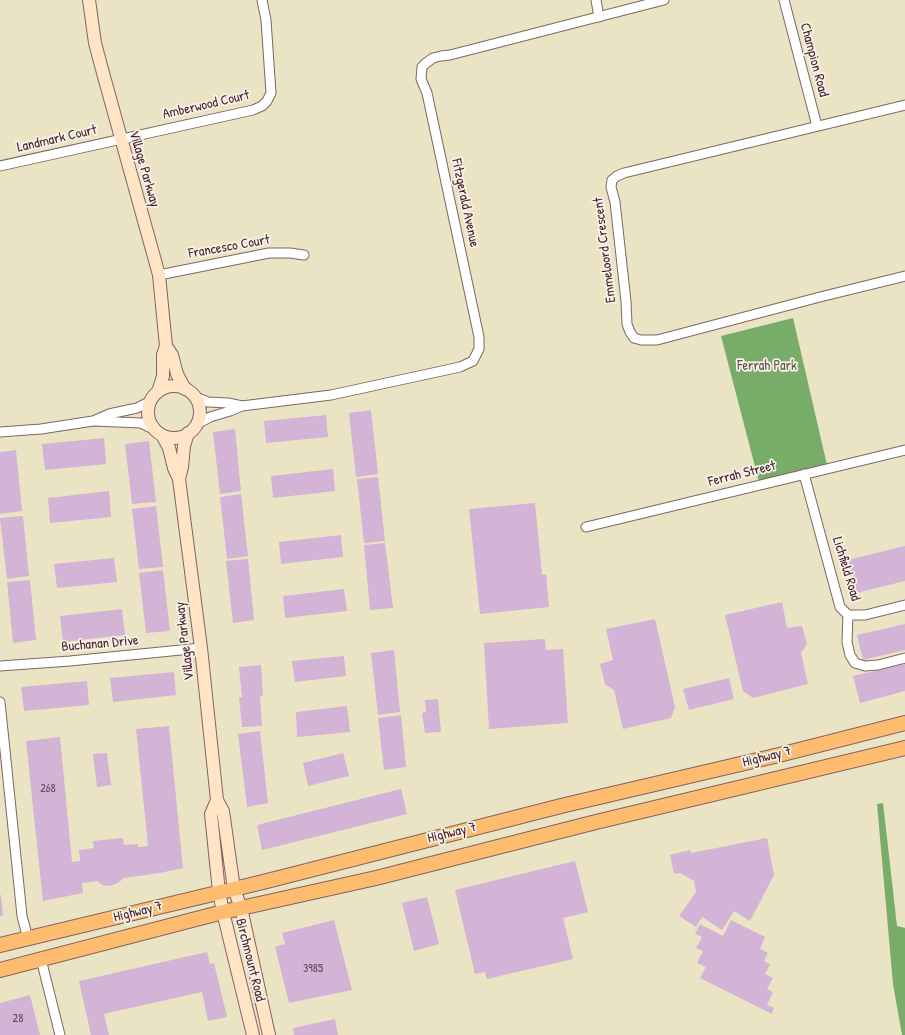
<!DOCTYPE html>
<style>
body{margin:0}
canvas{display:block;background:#eae4c5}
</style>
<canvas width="905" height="1035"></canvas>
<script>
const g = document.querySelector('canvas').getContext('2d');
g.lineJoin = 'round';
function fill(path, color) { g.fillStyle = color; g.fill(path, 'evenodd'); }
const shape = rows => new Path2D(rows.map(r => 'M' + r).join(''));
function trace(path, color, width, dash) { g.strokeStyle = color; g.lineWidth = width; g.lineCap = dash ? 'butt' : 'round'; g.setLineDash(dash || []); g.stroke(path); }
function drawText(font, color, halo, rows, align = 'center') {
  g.font = font + ' "Patrick Hand",sans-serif'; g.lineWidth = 3.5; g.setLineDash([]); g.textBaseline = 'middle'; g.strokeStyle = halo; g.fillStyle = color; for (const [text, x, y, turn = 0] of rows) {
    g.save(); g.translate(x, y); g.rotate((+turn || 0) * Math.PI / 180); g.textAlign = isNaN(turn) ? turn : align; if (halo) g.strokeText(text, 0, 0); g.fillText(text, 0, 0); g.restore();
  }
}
fill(shape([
 [793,318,827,465,759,482,721,336],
 [883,803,897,926,905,928,905,1035,902,1035,893,984,877,804]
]), '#78ac69');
fill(shape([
 [371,410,378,474,356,477,349,413],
 [326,415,328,437,266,443,264,421],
 [235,429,241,491,220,494,213,432],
 [104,438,106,464,45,470,42,444],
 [149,441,156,502,132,504,125,444],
 [16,450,22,511,0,514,0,452],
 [333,469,335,491,273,498,271,476],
 [378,477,385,541,364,543,357,479],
 [109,491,111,517,50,523,48,498],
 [241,494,248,556,227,559,220,497],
 [535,503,542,575,546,574,549,607,480,614,469,509],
 [156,506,163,567,139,569,132,509],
 [23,516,29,576,7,579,0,518],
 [341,535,343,557,281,564,279,542],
 [385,543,393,608,370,610,364,545],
 [905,546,905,581,856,593,848,560],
 [114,558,117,582,57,588,54,564],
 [248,559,254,620,233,623,226,561],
 [163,570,170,631,146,633,139,573],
 [30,580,36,640,13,643,7,582],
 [344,589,347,611,285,618,283,596],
 [782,602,787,628,802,626,807,644,801,653,808,684,753,698,743,691,725,615],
 [122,609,125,635,63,642,60,616],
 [655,619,675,707,671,718,623,729,614,690,605,684,600,664,613,660,606,629],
 [905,624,905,650,863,660,857,635],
 [545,639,546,650,563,649,568,723,489,729,484,643],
 [394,650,400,712,378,715,371,653],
 [344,656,346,676,295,682,292,661],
 [905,664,905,691,860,703,853,676],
 [261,665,263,696,260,696,262,726,242,727,239,697,242,697,239,667],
 [174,672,176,695,113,702,110,678],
 [729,678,734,699,689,710,683,689],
 [87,681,89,705,24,711,21,687],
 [438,699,441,732,425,733,422,713,426,712,425,700],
 [347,706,350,732,297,737,296,712],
 [401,715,406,767,384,770,378,718],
 [169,726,183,868,160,873,124,878,118,883,110,886,102,885,97,881,82,883,83,893,43,901,26,741,60,737,72,862,80,861,79,850,94,848,93,841,123,838,124,845,138,844,138,847,148,846,136,729],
 [260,731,268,803,247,807,238,734],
 [107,753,111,785,97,787,93,754],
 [343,753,349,776,308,786,303,763],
 [401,789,407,814,262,850,257,825],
 [767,838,774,875,750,921,734,911,722,930,702,917,696,927,679,916,696,892,694,881,680,873,674,874,670,855,690,850,691,853],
 [575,861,588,912,563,918,573,959,487,979,485,972,475,974,455,890],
 [0,895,1,895,3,915,0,916],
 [427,897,439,944,414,951,402,903],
 [334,920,352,990,289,1003,275,947,285,944,282,933],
 [731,920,765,937,760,949,768,953,764,961,770,964,765,974,773,978,767,989,773,992,767,1005,774,1008,772,1014,700,978,706,967,697,963,703,951,696,948,702,937,695,934,700,924,723,936],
 [207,952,210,964,214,963,227,1017,208,1021,202,992,104,1014,109,1035,91,1035,79,981],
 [30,995,40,1035,0,1035,0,1003],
 [335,1019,338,1035,294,1035,293,1028]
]), '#d3b3d6');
const street = shape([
 [596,0,599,17],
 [784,0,817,126],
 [905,105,624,173,617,176,612,180,611,187,615,202,626,301,627,324,630,332,634,338,641,340,657,340,820,297,905,276],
 [0,166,253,110,262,106,267,101,271,93,266,20,262,0],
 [159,275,269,253,290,253,304,255],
 [195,397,208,402,228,403,242,406,331,395,460,367,473,361,479,349,479,337,427,93,421,79,422,67,426,63,433,58,441,56,450,55,664,0],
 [94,421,141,423,155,430],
 [195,427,199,423,210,417,230,411,242,406],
 [0,432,41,429,93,421,109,414,137,408,151,401],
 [804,474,840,607,848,615,865,615,905,605],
 [586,527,905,450],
 [848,615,847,642,850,655,855,663,865,666,878,665,905,658],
 [0,666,70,661,201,648],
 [0,702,19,886,22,916,28,939],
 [41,959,60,1035]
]);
const secondary = shape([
 [89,0,95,43,103,73,159,275,166,346,163,355,163,376,158,392],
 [166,346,172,355,177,374,185,389],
 '148 412a26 26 0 1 1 52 0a26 26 0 1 1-52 0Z',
 [162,435,169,448,174,468,179,479,201,648,217,800,223,811,234,889,241,908,269,1035],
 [179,479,182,467,184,446,188,433],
 [217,800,211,814,219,892,223,912,253,1035]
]);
const primary = shape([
 [0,945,263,882,565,805,779,755,905,723],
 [0,970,223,912,376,878,596,822,905,748]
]);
trace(street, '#826461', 11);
trace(secondary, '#826461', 14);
trace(primary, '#826461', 16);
trace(street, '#fff', 9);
trace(secondary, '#ffe4c6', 12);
trace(primary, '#febc70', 14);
drawText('12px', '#6c4456', null, [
 ["268",48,789],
 ["3985",313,969],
 ["28",18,1019]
]);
drawText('14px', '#4a1f2b', '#f7f3e8', [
 ["Champion Road",814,60,75],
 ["Amberwood Court",206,105,-13],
 ["Landmark Court",57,139,-13],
 ["Village Parkway",144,169,74],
 ["Fitzgerald Avenue",465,203,78],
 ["Francesco Court",229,247,-10],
 ["Emmeloord Crescent",605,250,-97],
 ["Ferrah Street",742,474,-14],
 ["Lichfield Road",846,569,73],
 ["Village Parkway",185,641,-97],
 ["Buchanan Drive",100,644,-5],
 ["Highway 7",767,757,-14],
 ["Highway 7",452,833,-14],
 ["Highway 7",138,912,-14],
 ["Birchmount Road",250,960,76]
]);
drawText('14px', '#605242', '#f7f3e8', [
 ["Ferrah Park",767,366]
]);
</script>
